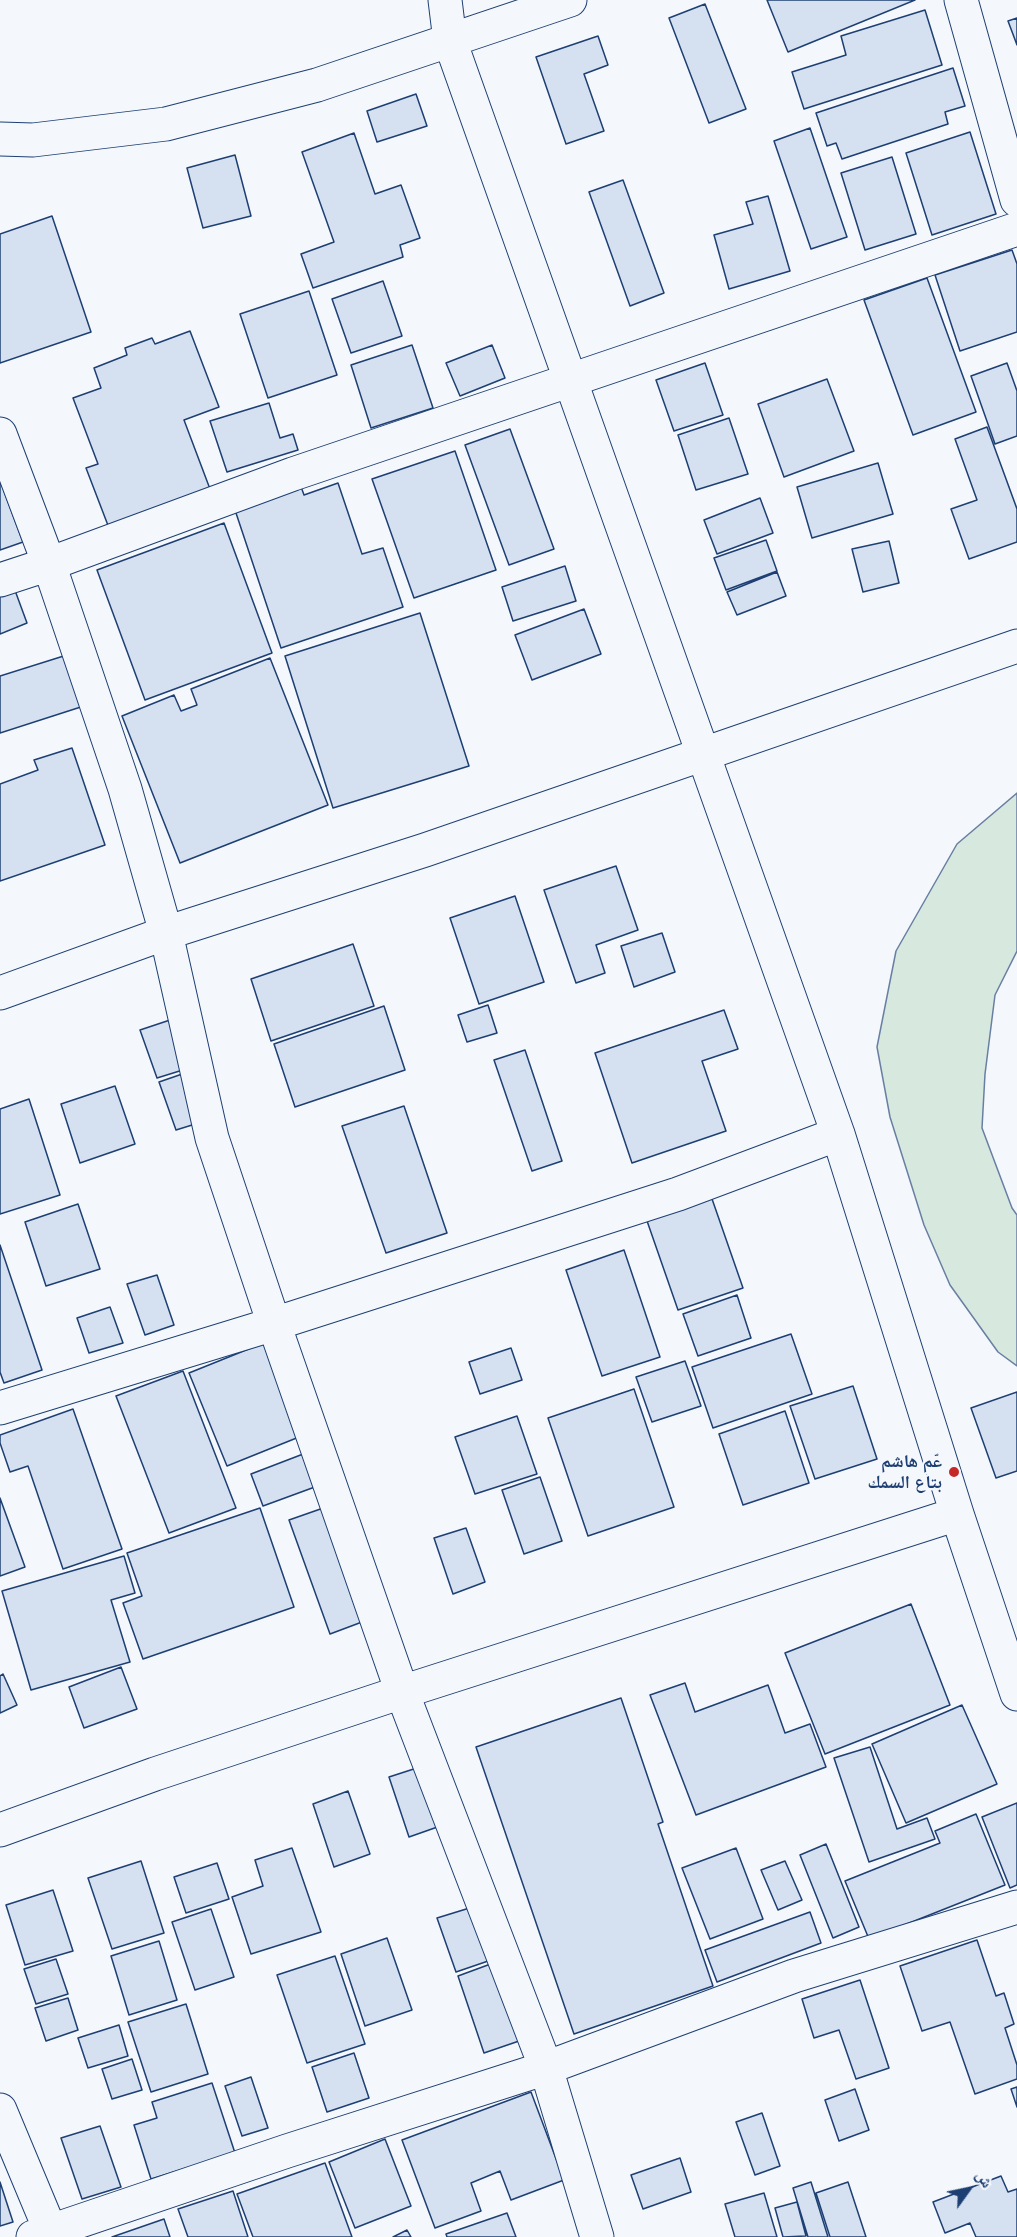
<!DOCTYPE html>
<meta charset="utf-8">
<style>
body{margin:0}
#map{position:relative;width:1017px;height:2237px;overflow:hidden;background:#f4f7fb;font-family:"Roboto Serif","Noto Naskh Arabic",serif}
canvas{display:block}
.north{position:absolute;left:939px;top:2159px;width:60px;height:60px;-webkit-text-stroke:4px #f4f7fb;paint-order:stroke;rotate:57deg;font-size:16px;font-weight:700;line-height:24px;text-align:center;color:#1d3f73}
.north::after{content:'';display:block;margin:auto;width:21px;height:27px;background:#1d3f73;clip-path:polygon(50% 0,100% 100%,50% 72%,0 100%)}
</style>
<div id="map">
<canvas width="1017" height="2237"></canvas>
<div class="north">ش</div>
</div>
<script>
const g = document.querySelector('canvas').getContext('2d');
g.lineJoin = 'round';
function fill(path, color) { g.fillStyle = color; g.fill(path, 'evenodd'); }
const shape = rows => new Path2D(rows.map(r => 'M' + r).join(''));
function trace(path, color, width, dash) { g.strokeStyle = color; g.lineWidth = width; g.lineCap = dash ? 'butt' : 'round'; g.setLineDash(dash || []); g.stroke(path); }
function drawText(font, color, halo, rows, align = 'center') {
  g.font = font + ' "Roboto Serif","Noto Naskh Arabic",serif'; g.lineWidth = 4.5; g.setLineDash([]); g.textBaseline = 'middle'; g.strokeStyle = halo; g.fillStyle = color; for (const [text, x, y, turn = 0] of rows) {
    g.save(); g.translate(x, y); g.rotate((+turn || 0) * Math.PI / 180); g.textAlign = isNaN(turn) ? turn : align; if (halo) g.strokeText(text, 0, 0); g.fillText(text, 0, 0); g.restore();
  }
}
const green = shape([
 [1017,793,1017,951,995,995,985,1074,982,1128,1012,1208,1017,1215,1017,1366,998,1352,950,1285,924,1225,890,1117,877,1047,896,951,957,844,1017,793]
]);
fill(green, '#d7e8df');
trace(green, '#687fa3', 1.5);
const building = shape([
 [767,0,915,0,788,52,767,0],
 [705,4,746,109,709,123,669,18,705,4],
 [925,10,942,65,804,109,792,72,846,55,841,36,925,10],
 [1017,18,1017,45,1008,21,1017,18],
 [598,36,608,65,584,74,604,131,566,144,536,57,598,36],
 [953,68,965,106,945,112,948,124,842,159,836,143,827,146,816,113,953,68],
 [416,94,427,126,377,142,367,111,416,94],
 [810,128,847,237,811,249,774,141,810,128],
 [970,132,996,214,932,235,906,153,970,132],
 [354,133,375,194,401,185,420,238,400,245,403,257,313,288,301,254,334,242,302,152,354,133],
 [235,155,251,216,203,228,187,168,235,155],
 [892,157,916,234,865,250,841,173,892,157],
 [623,180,664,293,630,306,589,192,623,180],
 [768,196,790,271,729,289,714,235,753,224,746,202,768,196],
 [52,216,91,332,0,363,0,234,52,216],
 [1012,250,1017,264,1017,332,960,351,935,275,1012,250],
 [927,278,976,412,913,435,864,300,927,278],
 [383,281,402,336,351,353,332,299,383,281],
 [309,291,337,375,268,398,240,314,309,291],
 [190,331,219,407,184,420,210,489,109,528,86,468,98,464,73,398,101,388,94,368,127,355,125,348,152,338,155,344,190,331],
 [412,345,433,408,371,428,351,365,412,345],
 [492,345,505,378,460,396,446,363,492,345],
 [705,363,723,415,674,431,656,380,705,363],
 [1007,363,1017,391,1017,436,995,444,971,376,1007,363],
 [827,379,854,451,784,477,758,404,827,379],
 [269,403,280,438,293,434,298,450,227,472,210,421,269,403],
 [729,418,748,474,696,490,678,435,729,418],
 [987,427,1017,509,1017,542,969,559,951,509,977,500,955,439,987,427],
 [510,429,554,549,509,565,465,445,510,429],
 [455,451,496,570,414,598,372,479,455,451],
 [878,463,893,514,812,538,797,487,878,463],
 [299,481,304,495,338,483,362,554,383,548,403,607,281,648,233,504,299,481],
 [1,483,23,542,0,550,0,484,1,483],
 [760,498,773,533,717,554,704,520,760,498],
 [224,523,272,653,145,700,97,570,224,523],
 [766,540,777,571,726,590,714,558,766,540],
 [889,541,899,583,863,592,852,549,889,541],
 [565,566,576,601,513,621,502,587,565,566],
 [777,572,786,596,737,615,727,592,777,572],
 [13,585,27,623,0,634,0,590,13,585],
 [584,609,601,654,532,680,515,635,584,609],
 [420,613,469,766,333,808,285,656,420,613],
 [70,654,87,705,0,733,0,676,70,654],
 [270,658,328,805,180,863,122,716,174,695,181,711,197,705,191,689,270,658],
 [72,748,105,845,0,881,0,784,38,770,34,760,72,748],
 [616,866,638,930,596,945,605,973,576,983,544,890,616,866],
 [515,896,544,982,479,1004,450,918,515,896],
 [662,933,675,972,634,987,621,946,662,933],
 [353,944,374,1006,271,1041,251,979,353,944],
 [488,1005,497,1033,467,1042,458,1015,488,1005],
 [384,1006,405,1070,295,1107,274,1044,384,1006],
 [724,1010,738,1049,702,1061,726,1131,632,1163,595,1053,724,1010],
 [170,1020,186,1069,157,1078,140,1030,170,1020],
 [525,1050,562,1161,532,1171,494,1060,525,1050],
 [188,1072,205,1121,176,1130,159,1082,188,1072],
 [115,1086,135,1144,80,1163,61,1104,115,1086],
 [29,1099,60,1195,0,1214,0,1109,29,1099],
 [404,1106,447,1233,386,1253,342,1126,404,1106],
 [711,1196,743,1288,678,1310,646,1218,711,1196],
 [78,1204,100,1269,46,1286,25,1222,78,1204],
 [0,1245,42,1370,4,1383,0,1372,0,1245],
 [624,1250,660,1357,602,1376,566,1270,624,1250],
 [157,1275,174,1325,145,1335,127,1284,157,1275],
 [737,1295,751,1338,698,1356,683,1314,737,1295],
 [110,1307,123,1343,89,1353,77,1318,110,1307],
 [791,1334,812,1394,713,1428,692,1367,791,1334],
 [266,1342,304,1435,227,1466,189,1373,266,1342],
 [511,1348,522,1380,480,1394,469,1362,511,1348],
 [685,1361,701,1406,652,1422,636,1377,685,1361],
 [183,1371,236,1508,169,1533,116,1396,183,1371],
 [853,1386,877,1459,815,1479,790,1406,853,1386],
 [634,1389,674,1507,588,1536,548,1418,634,1389],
 [1017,1392,1017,1471,996,1478,971,1408,1017,1392],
 [73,1409,122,1549,63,1569,28,1466,10,1472,0,1443,0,1435,73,1409],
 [785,1411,809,1483,743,1505,719,1434,785,1411],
 [517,1416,537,1474,475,1494,455,1437,517,1416],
 [311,1451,323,1484,263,1506,251,1474,311,1451],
 [540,1477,562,1541,524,1554,502,1490,540,1477],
 [0,1498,25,1567,0,1576,0,1498],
 [329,1506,370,1619,330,1634,289,1520,329,1506],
 [260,1508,294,1607,143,1659,123,1603,142,1596,127,1553,260,1508],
 [466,1528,485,1582,453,1594,434,1538,466,1528],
 [124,1556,135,1593,111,1600,130,1662,31,1690,2,1591,124,1556],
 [911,1604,950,1705,825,1754,785,1653,911,1604],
 [121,1667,137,1709,84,1728,69,1687,121,1667],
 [3,1674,17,1705,0,1713,0,1676,3,1674],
 [685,1683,695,1712,768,1685,785,1733,810,1724,826,1767,696,1815,650,1695,685,1683],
 [621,1698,663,1822,658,1824,713,1986,574,2034,476,1747,621,1698],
 [962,1705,997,1784,906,1823,872,1744,962,1705],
 [870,1747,897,1829,927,1818,935,1839,869,1862,834,1758,870,1747],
 [426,1765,446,1824,409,1837,389,1777,426,1765],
 [348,1791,370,1854,334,1867,313,1804,348,1791],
 [1017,1803,1017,1885,1010,1888,982,1817,1017,1803],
 [976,1814,1005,1885,869,1939,845,1881,940,1843,935,1831,976,1814],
 [826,1844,859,1927,833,1938,800,1855,826,1844],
 [292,1848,321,1932,251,1954,232,1897,263,1886,255,1860,292,1848],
 [736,1848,763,1919,710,1939,682,1868,736,1848],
 [141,1861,164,1933,112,1949,88,1878,141,1861],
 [785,1861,802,1900,778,1910,761,1870,785,1861],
 [217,1863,229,1899,186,1913,174,1877,217,1863],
 [53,1890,73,1951,25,1965,6,1905,53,1890],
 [476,1906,494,1959,456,1972,437,1918,476,1906],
 [211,1909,234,1977,195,1990,172,1922,211,1909],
 [810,1912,821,1943,717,1982,705,1950,810,1912],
 [387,1938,412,2010,365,2026,341,1954,387,1938],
 [977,1940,996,1996,1004,1993,1014,2024,1005,2028,1017,2065,1017,2079,975,2094,950,2022,922,2031,900,1966,977,1940],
 [159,1941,177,2000,129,2015,111,1956,159,1941],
 [335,1956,365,2044,307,2063,277,1975,335,1956],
 [56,1959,68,1994,36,2004,24,1969,56,1959],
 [496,1962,522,2040,484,2053,458,1976,496,1962],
 [860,1980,889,2068,856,2079,839,2030,814,2038,802,1999,860,1980],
 [68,1998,78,2030,46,2041,35,2008,68,1998],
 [186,2004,208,2074,151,2092,128,2022,186,2004],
 [119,2025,128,2056,88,2068,78,2038,119,2025],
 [354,2053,369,2098,327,2112,312,2067,354,2053],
 [132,2059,142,2090,112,2099,102,2069,132,2059],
 [251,2077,268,2128,242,2136,225,2086,251,2077],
 [212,2083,235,2153,151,2179,134,2125,157,2118,152,2102,212,2083],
 [1017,2087,1017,2107,1011,2089,1017,2087],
 [855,2089,869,2130,839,2141,825,2100,855,2089],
 [531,2092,564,2180,511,2200,500,2171,471,2183,481,2211,435,2228,402,2140,531,2092],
 [762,2113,780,2166,755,2175,736,2122,762,2113],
 [100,2126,121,2187,82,2199,61,2138,100,2126],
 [385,2139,411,2206,355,2228,329,2162,385,2139],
 [680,2158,691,2192,643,2209,631,2175,680,2158],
 [325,2163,352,2237,253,2237,237,2194,325,2163],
 [1001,2176,1008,2192,1017,2189,1017,2237,976,2237,970,2223,945,2233,933,2202,1001,2176],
 [0,2182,13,2222,0,2226,0,2182],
 [811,2182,828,2237,808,2237,793,2188,811,2182],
 [848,2182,866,2237,830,2237,816,2193,848,2182],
 [233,2191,248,2237,188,2237,178,2209,233,2191],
 [764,2193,777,2237,735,2237,725,2204,764,2193],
 [797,2202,806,2236,783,2237,775,2208,797,2202],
 [507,2213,516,2237,447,2237,446,2234,507,2213],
 [164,2219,170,2237,112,2237,164,2219],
 [407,2230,411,2237,393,2237,407,2230]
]);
fill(building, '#d5e0f0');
trace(building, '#1d3f73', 1.5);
const minor = shape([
 [445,0,450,41,838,1134,957,1514,1017,1694],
 [961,0,1017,200],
 [0,139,33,140,166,124,317,85,570,0],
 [0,434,49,564,125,789,166,933,212,1138,274,1324,402,1692,546,2068,597,2237],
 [0,580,49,564,293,474,1017,229],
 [0,993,166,933,425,850,1017,646],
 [0,1408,274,1324,529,1242,678,1194,838,1134],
 [0,1830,155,1774,402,1692,957,1514],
 [0,2110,53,2237],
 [33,2237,287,2151,546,2068,794,1976,1017,1907]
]);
trace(minor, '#1d3f73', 35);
trace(minor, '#f4f7fb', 33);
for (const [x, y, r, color] of [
 [954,1472,6,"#c62828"]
]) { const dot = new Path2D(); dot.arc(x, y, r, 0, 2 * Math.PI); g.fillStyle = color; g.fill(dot); trace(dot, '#f4f7fb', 2); }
drawText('bold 18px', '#1d3f73', '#f4f7fb', [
 ["عّم هاشم",942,1462],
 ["بتاع السمك",942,1483]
], 'right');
</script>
